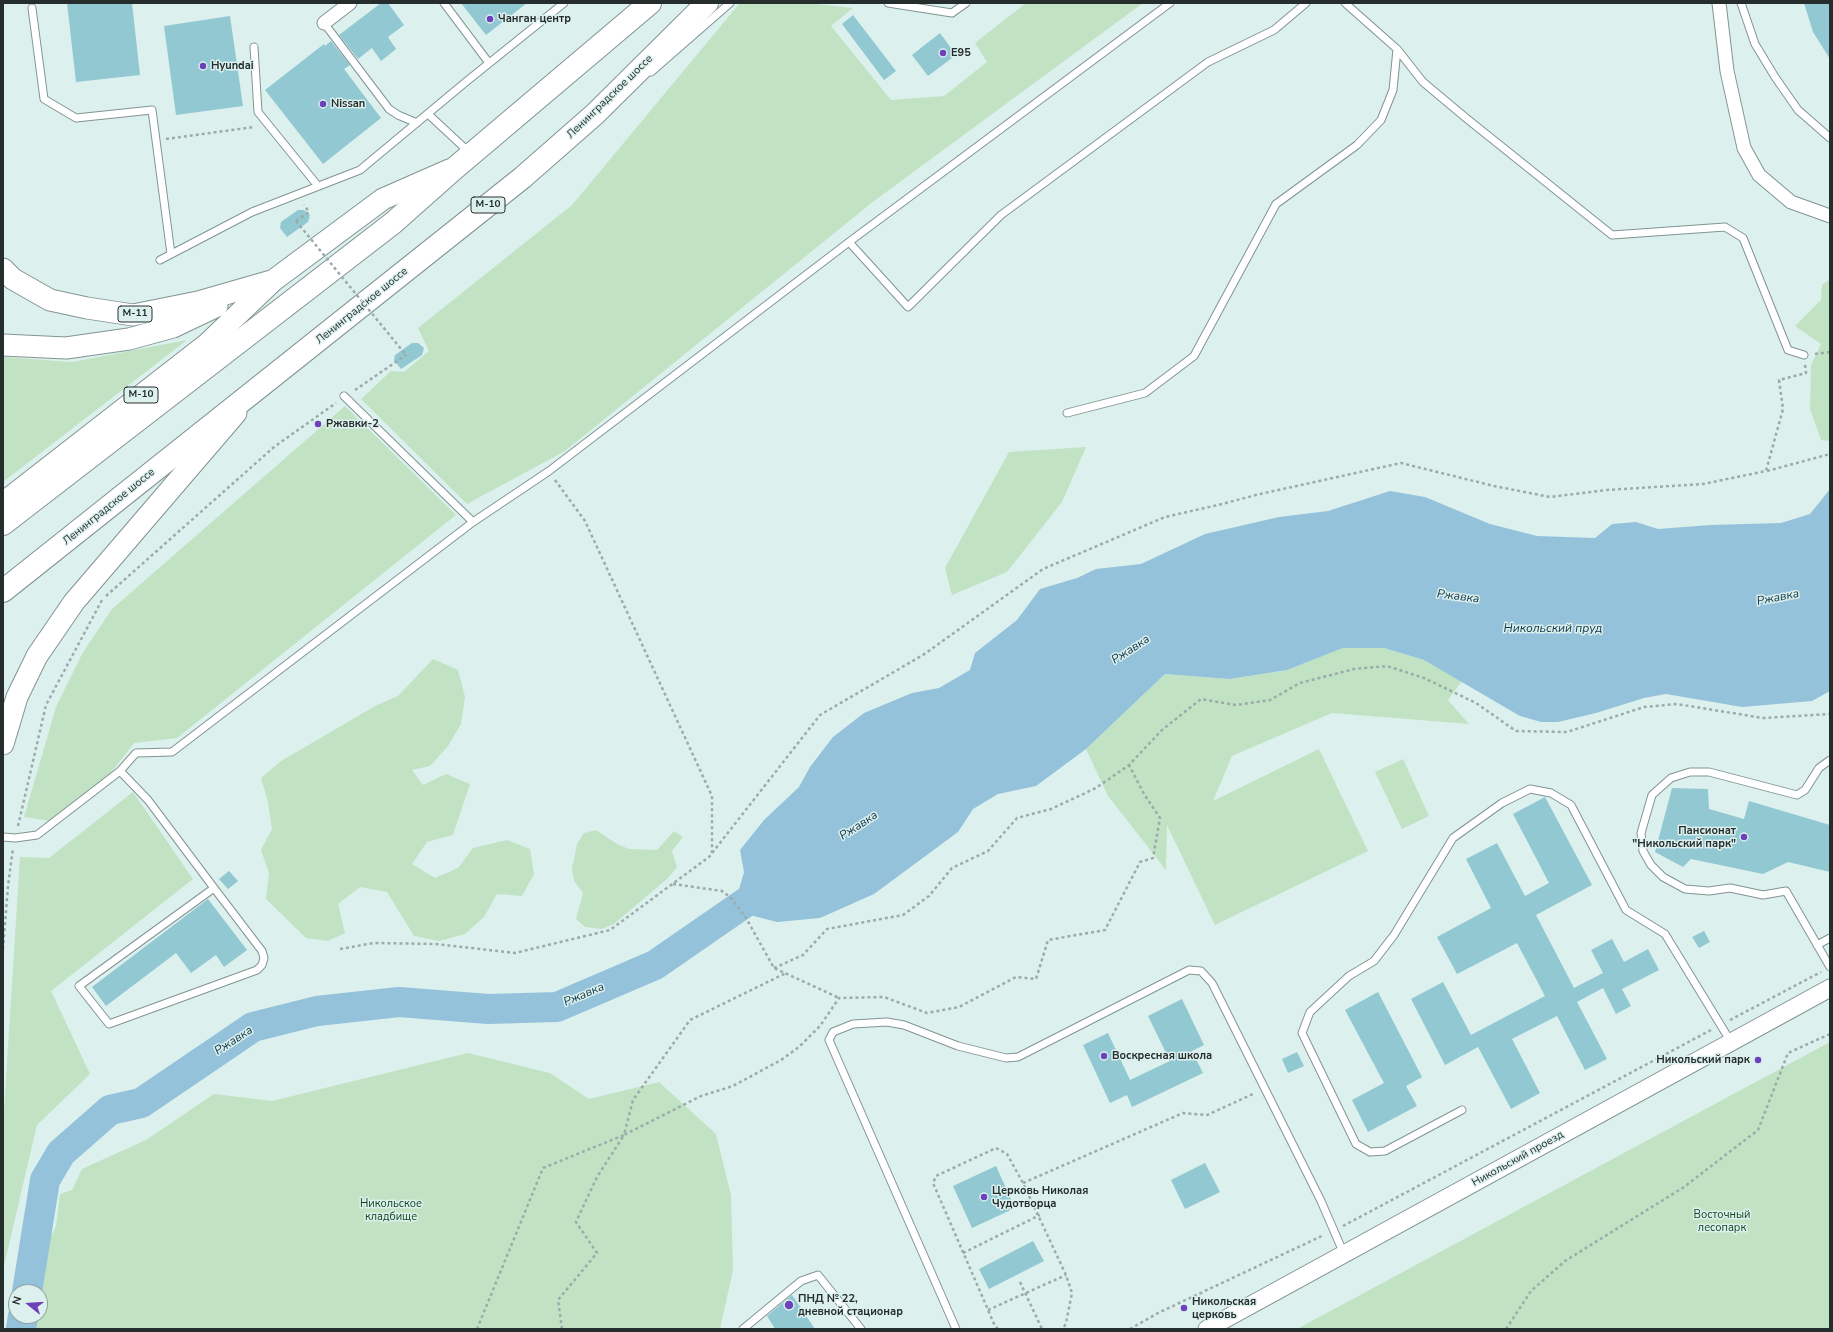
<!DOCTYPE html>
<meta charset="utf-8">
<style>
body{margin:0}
#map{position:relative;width:1833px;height:1332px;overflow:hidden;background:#dcf0ee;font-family:"Nunito Sans",sans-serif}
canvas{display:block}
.frame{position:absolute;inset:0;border:4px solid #262e2d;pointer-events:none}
.north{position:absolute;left:8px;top:1284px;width:40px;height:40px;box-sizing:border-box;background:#dcf0ee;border:1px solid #93a2a1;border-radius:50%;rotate:287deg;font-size:11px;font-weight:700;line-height:16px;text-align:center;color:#262e2d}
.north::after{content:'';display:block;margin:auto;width:14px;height:18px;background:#6c41ba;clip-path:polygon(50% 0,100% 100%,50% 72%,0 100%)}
</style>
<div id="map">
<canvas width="1833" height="1332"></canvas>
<div class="frame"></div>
<div class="north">N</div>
</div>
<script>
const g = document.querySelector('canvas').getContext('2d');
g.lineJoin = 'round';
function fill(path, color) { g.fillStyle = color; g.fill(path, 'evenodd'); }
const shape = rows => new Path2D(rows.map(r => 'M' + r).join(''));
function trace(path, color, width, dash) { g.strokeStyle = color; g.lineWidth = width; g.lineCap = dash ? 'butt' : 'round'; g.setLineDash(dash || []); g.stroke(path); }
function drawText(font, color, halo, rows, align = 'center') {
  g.font = font + ' "Nunito Sans",sans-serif'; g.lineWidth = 3; g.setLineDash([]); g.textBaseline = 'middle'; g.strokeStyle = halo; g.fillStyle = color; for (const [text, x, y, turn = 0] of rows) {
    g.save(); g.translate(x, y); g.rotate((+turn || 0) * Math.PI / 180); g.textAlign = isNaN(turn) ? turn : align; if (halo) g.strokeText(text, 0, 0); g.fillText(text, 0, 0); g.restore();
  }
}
fill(shape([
 [740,3,808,3,853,8,831,26,891,100,944,96,987,62,975,43,1026,3,1143,3,874,201,565,451,467,504,361,399,391,371,404,372,429,351,418,328,572,205],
 [1830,279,1830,441,1821,440,1810,409,1811,365,1821,344,1795,326,1821,300,1822,285],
 [187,340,3,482,3,357,72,362],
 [345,406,456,515,177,738,134,743,93,796,56,822,24,817,56,707,82,654,112,609],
 [1086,447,1062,502,1007,572,952,595,945,568,1009,452],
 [1343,648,1384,648,1424,660,1462,681,1448,700,1469,724,1332,713,1232,756,1213,801,1319,749,1368,851,1215,925,1167,825,1166,870,1108,796,1086,749,1165,674,1231,679,1287,670],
 [433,659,458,670,465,697,461,724,448,746,430,766,412,770,423,785,446,774,470,784,453,835,427,842,412,864,435,878,458,868,473,848,507,840,530,849,534,874,522,896,497,894,484,917,465,934,439,941,414,936,387,892,360,887,338,904,345,933,328,941,306,938,266,899,269,873,261,850,272,829,268,802,261,778,281,761,375,706,398,696],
 [1403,759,1429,816,1402,829,1375,772],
 [133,792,193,879,51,991,90,1074,37,1125,3,1270,3,1126,20,857,49,858],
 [596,830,617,844,629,849,657,850,674,831,683,837,672,851,677,867,668,878,614,924,601,929,585,927,576,919,583,893,574,881,572,868,577,844,584,833],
 [1830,1042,1830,1329,1297,1329],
 [468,1053,550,1073,589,1099,659,1082,716,1134,731,1195,733,1270,720,1329,5,1329,16,1306,16,1316,40,1316,40,1292,23,1292,56,1226,60,1194,72,1190,82,1169,146,1140,214,1094,272,1101]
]), '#c1e3c4');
fill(shape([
 [1830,489,1830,691,1812,701,1742,707,1666,694,1644,698,1596,713,1558,722,1541,722,1520,716,1424,660,1384,648,1343,648,1287,670,1230,679,1165,674,1086,749,1036,786,998,794,973,809,958,832,874,894,820,918,777,922,746,914,737,897,744,872,740,850,764,820,799,787,810,767,833,737,864,713,912,693,939,688,970,670,975,653,1017,620,1040,589,1077,578,1096,569,1141,564,1205,534,1279,517,1328,511,1390,491,1425,497,1490,524,1537,536,1595,538,1612,524,1636,522,1658,529,1710,525,1781,523,1810,514]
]), '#95c2db');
trace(shape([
 [27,1292,45,1180,61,1153,110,1110,141,1103,253,1027,317,1011,399,1002,488,1009,557,1007,655,965,775,882],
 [21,1329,23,1316]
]), '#95c2db', 30);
fill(shape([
 [67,3,132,3,140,75,76,82],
 [381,3,388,3,404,25,388,37,396,49,381,61,372,48,358,59,339,35],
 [461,3,527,3,486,35],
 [1804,3,1830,3,1830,59,1813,32],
 [853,15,896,71,884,80,842,24],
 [230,16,243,106,176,115,164,26],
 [940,33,956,55,928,76,912,55],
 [331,41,350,65,344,69,381,118,323,164,265,90,324,44,325,46],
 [298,210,304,210,310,215,308,222,287,237,280,228,281,222],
 [412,343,418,343,424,348,422,355,401,369,394,360,395,355],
 [1672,788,1708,789,1709,809,1744,819,1749,801,1830,825,1830,872,1788,862,1763,874,1691,859,1683,867,1655,852],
 [1545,797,1592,885,1536,915,1574,988,1603,973,1591,950,1612,939,1624,962,1648,949,1659,970,1622,989,1631,1006,1616,1014,1603,988,1577,1002,1607,1059,1585,1070,1557,1016,1512,1039,1540,1093,1511,1109,1478,1047,1445,1065,1411,999,1443,982,1471,1035,1545,996,1517,943,1457,974,1437,937,1491,908,1466,859,1497,843,1525,896,1549,883,1513,814],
 [229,871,238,881,228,889,219,879],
 [208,899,247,950,224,967,216,955,191,973,176,953,106,1006,92,987],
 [1704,931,1710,942,1699,948,1692,937],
 [1378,992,1422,1077,1406,1086,1417,1106,1368,1132,1352,1100,1384,1083,1345,1010],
 [1182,999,1204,1045,1192,1051,1203,1073,1132,1107,1127,1095,1110,1103,1083,1045,1108,1033,1130,1080,1170,1061,1148,1016],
 [1297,1052,1304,1066,1288,1073,1282,1059],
 [1205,1163,1220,1192,1185,1209,1171,1180],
 [996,1166,1015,1208,972,1228,953,1186],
 [1033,1241,1044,1261,989,1289,979,1269],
 [792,1295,815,1329,775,1329,767,1316]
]), '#91c8d2');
const service = shape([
 [444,3,489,63],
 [888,3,952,13,966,3],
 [1345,3,1397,49,1423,82,1466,118,1612,235,1725,227,1743,238,1788,350,1804,355],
 [1741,3,1755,44,1775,77,1798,110,1830,138],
 [32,8,44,99,76,118,152,110,171,254],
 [324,23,389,109,398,115,417,123],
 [254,47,258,112,318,186],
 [651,72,730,3],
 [428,114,470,153],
 [849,242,908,307,1001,215,1208,62,1274,30,1306,3],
 [160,260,252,212,360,170,467,81,564,3],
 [344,396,473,522],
 [1067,413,1145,393,1194,356,1276,204,1357,145,1381,120,1393,90,1397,49],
 [1830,760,1819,768,1805,790,1797,795,1709,772,1690,772,1671,778,1652,795,1641,833,1643,851,1651,865,1663,877,1685,889,1709,891,1730,888,1763,895,1786,891,1830,967],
 [120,771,136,753,172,752,473,522,549,471,849,242,1170,3],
 [3,837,15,838,37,835,120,771,148,800,214,888,262,951,264,958,262,965,257,970,109,1024,79,986,214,888],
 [1817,945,1830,938],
 [1462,1110,1385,1151,1370,1152,1356,1144,1302,1033,1310,1012,1349,976,1374,961,1394,935,1453,838,1502,803,1530,789,1551,793,1571,805,1626,910,1665,934,1731,1042],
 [743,1329,801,1281,818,1275,861,1329],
 [956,1329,829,1040,833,1032,853,1024,887,1022,904,1025,958,1046,1006,1058,1018,1057,1189,970,1201,971,1212,983,1321,1201,1344,1254]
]);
const minor = shape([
 [1719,3,1727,71,1744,148,1759,175,1791,202,1830,216],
 [324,23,350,3]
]);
const tertiary = shape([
 [1207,1329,1830,988]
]);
const primary = shape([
 [3,269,13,279,50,300,87,308,133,315,198,302,271,281],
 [3,345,66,348,129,339,173,327,217,306],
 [3,503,207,344,274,280,383,199,449,170],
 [3,744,17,697,37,656,74,602,236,413]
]);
const trunk = shape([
 [3,524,393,223,455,168,650,3],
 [3,591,522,178,595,114,707,3]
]);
trace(service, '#829493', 9);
trace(minor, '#829493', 15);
trace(tertiary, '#829493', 19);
trace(primary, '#829493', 23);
trace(trunk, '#829493', 24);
trace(shape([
 [166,139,254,127],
 [296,221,309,212,304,205],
 [1815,354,1830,352],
 [355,390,406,355],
 [1767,471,1830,454],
 [555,480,585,521,712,796,712,853],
 [106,596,274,447,336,403],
 [18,826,46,705,102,600],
 [673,884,722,891,731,898,746,918,774,968,839,998],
 [3,949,8,886,13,848],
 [340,949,374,943,436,944,515,953,610,930,709,857,820,715,923,655,1043,569,1165,517,1218,505,1260,494,1401,463,1494,486,1550,497,1607,490,1703,484,1766,471,1783,409,1779,380,1806,373,1805,365],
 [774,968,803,955,827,929,903,915,929,896,952,868,988,851,1017,818,1051,809,1096,788,1129,765,1162,730,1201,699,1236,705,1270,700,1300,683,1354,669,1387,666,1424,678,1476,703,1516,731,1567,732,1644,707,1677,704,1763,718,1830,714],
 [1730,1020,1821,972],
 [1023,1183,1183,1113,1207,1115,1255,1093],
 [1343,1226,1711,1030],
 [963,1253,1040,1215],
 [1020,1282,1042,1329],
 [988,1310,1066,1275],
 [477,1329,543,1168,624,1135,633,1100,690,1020,786,973],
 [562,1329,558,1300,597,1253,576,1222,597,1177,624,1135,701,1096,733,1086,781,1060,799,1047,820,1026,839,998,884,997,927,1013,959,1007,1016,977,1036,979,1048,940,1105,930,1140,862,1153,858,1160,818,1144,794,1129,765],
 [998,1329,995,1326,933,1183,936,1176,996,1148,1007,1154,1023,1183,1066,1275,1072,1293,1066,1323,1063,1329],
 [1130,1329,1158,1313,1324,1235],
 [1506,1329,1531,1291,1565,1261,1684,1187,1758,1130,1788,1053,1830,1034]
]), '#9cabaa', 2.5, [3, 3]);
trace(service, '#fff', 7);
trace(minor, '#fff', 13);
trace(tertiary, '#fff', 17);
trace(primary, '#fff', 21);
trace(trunk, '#fff', 22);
trace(shape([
 [296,221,406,355]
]), '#9cabaa', 2.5, [3, 3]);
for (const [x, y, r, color] of [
 [490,19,4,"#6c41ba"],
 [943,53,4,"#6c41ba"],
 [203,66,4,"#6c41ba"],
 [323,104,4,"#6c41ba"],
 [318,424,4,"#6c41ba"],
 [1744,837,4,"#6c41ba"],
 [1104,1056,4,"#6c41ba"],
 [1758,1060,4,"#6c41ba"],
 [984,1197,4,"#6c41ba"],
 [789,1305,5,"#6c41ba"],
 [1184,1308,4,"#6c41ba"]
]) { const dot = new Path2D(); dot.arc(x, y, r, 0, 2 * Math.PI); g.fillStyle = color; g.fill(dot); trace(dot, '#dcf0ee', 1.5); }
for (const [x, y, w] of [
 [488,205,34],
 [135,314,34],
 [141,395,34]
]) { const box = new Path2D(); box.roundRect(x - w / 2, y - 8, w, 16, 3); g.fillStyle = '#dcf0ee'; g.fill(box); trace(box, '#262e2d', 1); }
drawText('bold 10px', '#262e2d', null, [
 ["М-10",488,205],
 ["М-11",135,314],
 ["М-10",141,395]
]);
drawText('bold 11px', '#262e2d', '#dcf0ee', [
 ["Чанган центр",498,19],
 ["E95",951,53],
 ["Hyundai",211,66],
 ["Nissan",331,104],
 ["Ржавки-2",326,424],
 ["Пансионат",1736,831,"right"],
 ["\"Никольский парк\"",1736,844,"right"],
 ["Воскресная школа",1112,1056],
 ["Никольский парк",1750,1060,"right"],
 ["Церковь Николая",992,1191],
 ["Чудотворца",992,1204],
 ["ПНД № 22,",798,1299],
 ["дневной стационар",798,1312],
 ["Никольская",1192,1302],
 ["церковь",1192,1315]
], 'left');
drawText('11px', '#262e2d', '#dcf0ee', [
 ["Ленинградское шоссе",610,97,-44],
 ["Ленинградское шоссе",362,306,-39],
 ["Ленинградское шоссе",109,507,-39],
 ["Никольский проезд",1518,1159,-29]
]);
drawText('11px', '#0d451c', '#dcf0ee', [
 ["Никольское",391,1204],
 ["кладбище",391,1217],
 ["Восточный",1722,1215],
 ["лесопарк",1722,1228]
]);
drawText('italic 12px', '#0d3546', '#dcf0ee', [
 ["Ржавка",1458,597,7],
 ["Ржавка",1778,598,-11],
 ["Никольский пруд",1553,629],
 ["Ржавка",1131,650,-33],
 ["Ржавка",859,826,-33],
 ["Ржавка",584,995,-23],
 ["Ржавка",234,1041,-33]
]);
</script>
